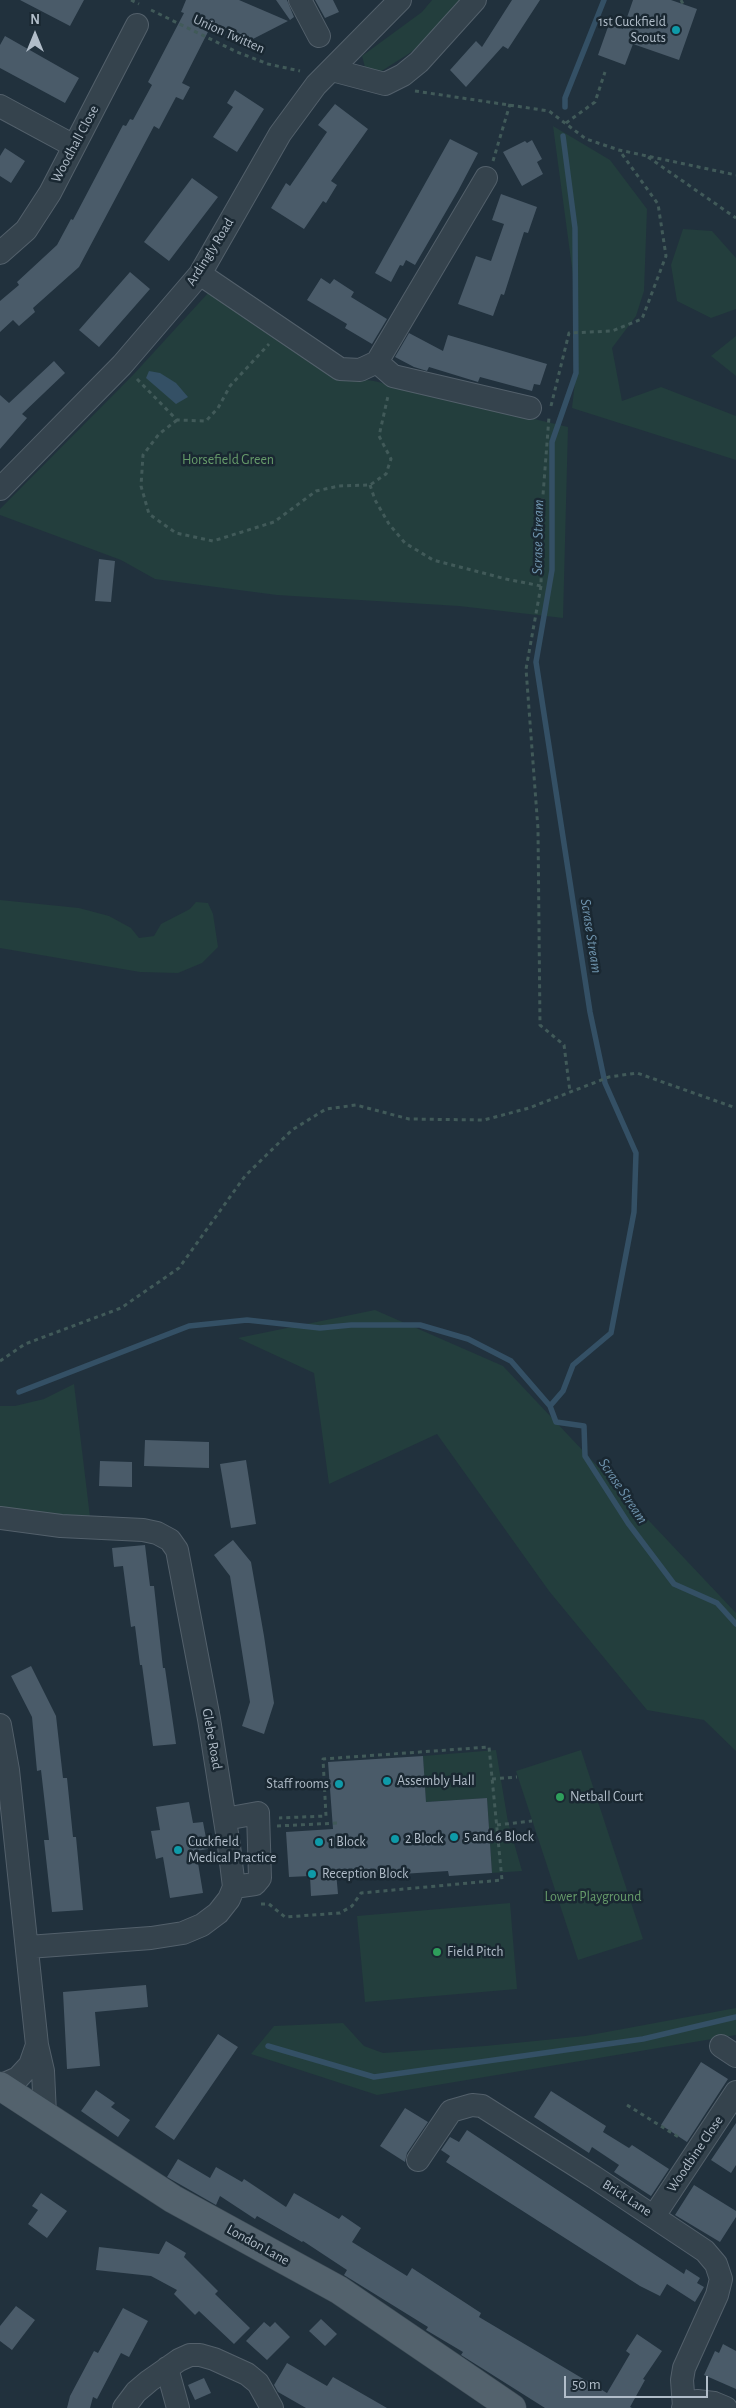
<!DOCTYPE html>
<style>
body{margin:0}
#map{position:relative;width:736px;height:2408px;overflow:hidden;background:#21313d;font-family:"Alegreya Sans",sans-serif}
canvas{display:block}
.north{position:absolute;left:10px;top:10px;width:50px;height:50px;-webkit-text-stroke:4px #1a2832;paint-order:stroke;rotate:0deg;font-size:14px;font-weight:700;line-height:20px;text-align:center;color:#b1bdc9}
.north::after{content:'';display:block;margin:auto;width:18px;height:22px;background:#b1bdc9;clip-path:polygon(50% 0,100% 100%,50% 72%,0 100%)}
.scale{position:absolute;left:564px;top:2376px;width:144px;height:22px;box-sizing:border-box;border:2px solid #b1bdc9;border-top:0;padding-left:6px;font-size:15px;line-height:18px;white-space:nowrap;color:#b1bdc9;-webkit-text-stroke:4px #1a2832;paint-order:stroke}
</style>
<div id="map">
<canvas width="736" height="2408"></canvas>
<div class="north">N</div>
<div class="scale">50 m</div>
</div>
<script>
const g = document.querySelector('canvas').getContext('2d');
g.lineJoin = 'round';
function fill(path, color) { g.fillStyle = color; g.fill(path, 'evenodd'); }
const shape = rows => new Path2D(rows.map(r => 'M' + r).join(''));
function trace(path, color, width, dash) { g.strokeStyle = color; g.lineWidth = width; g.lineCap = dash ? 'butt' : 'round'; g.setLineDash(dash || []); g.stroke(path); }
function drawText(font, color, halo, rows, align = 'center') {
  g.font = font + ' "Alegreya Sans",sans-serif'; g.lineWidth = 5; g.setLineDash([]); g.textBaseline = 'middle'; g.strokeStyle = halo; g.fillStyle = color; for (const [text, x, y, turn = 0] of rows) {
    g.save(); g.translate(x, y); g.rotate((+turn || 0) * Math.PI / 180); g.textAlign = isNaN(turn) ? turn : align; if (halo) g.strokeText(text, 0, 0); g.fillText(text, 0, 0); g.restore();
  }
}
fill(shape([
 [432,0,464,0,427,42,380,72,365,67,362,56,422,12],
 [553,126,610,160,647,209,644,291,636,316,612,348,622,401,661,387,736,416,736,460,572,408,576,373,573,275],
 [683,229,712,231,736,258,736,309,711,318,677,301,671,265],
 [209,292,329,375,374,381,568,427,563,618,459,606,277,595,155,579,121,560,0,515,0,509,133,375],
 [736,336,736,376,711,356],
 [0,900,79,908,109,916,131,928,139,938,154,936,161,924,190,909,196,902,208,903,213,914,218,947,202,963,178,973,140,972,0,948],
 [375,1310,503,1366,736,1613,736,1751,704,1720,647,1710,549,1591,437,1434,329,1484,314,1373,238,1338],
 [74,1384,90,1517,0,1510,0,1406,15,1406,44,1399],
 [496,1750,508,1822,522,1871,492,1873,487,1798,426,1802,423,1756],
 [581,1750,643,1939,578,1960,516,1771],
 [510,1903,517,1989,365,2002,357,1916],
 [736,2008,736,2035,377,2095,251,2054,274,2026,343,2023,364,2046,383,2053,485,2046,585,2036]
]), '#233e3d');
fill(shape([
 [149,371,160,373,176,383,188,397,176,404,146,378]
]), '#345065');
trace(shape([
 [565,107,565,98,604,0],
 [563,136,575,228,576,373,552,442,552,570,536,662,590,1012,605,1083,636,1153,634,1212,611,1333,573,1365,563,1391,550,1406,556,1422,584,1426,585,1456,628,1523,674,1584,717,1603,736,1624],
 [19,1392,189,1326,247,1320,320,1328,351,1325,420,1325,468,1339,511,1361,550,1406],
 [268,2046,374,2077,643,2039,736,2017]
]), '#345065', 5.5);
fill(shape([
 [20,0,84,0,70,26],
 [186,0,239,0,288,21,251,40,212,24,182,83,190,87,183,100,176,97,159,129,154,126,79,267,33,308,35,312,19,326,13,320,0,332,0,301,19,285,17,282,57,245,71,219,73,220,123,125,126,126,130,119,133,120,152,85,148,82,184,13,181,12],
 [276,0,287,0,294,17,290,20],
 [315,0,333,0,339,12,325,18],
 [512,0,540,0,508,49,503,46,466,87,450,70,476,41,482,47],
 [633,0,671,0,697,9,679,60,633,44,625,65,598,55,609,24,623,29],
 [5,36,79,78,65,103,0,68,0,45],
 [235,90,264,109,237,152,213,137,233,107,227,103],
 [335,104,368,129,331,181,337,185,326,203,323,201,304,229,271,208,286,183,290,186,327,132,318,125],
 [450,139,478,153,458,191,415,265,406,260,403,266,400,265,391,282,375,273],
 [532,140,542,159,537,162,543,174,522,186,503,152,525,141,527,143],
 [5,148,25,161,11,183,0,176,0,156],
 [192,178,218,197,169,261,144,242],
 [501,194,537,207,528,233,524,232,504,295,501,294,493,316,458,304,476,256,491,261,504,224,492,220],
 [130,272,150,289,99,347,79,330],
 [321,278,330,284,334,279,354,292,351,297,387,319,372,344,345,328,347,324,307,300],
 [409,333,443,351,448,335,547,364,540,385,534,384,532,391,480,377,478,382,429,367,427,371,414,367,395,357],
 [54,361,65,373,22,414,27,418,0,449,0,395,9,403],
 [99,559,115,561,111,602,95,601],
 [145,1440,209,1442,209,1468,144,1466],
 [246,1460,256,1524,231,1528,220,1464],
 [100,1461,132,1462,132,1487,99,1486],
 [233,1540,251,1562,264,1636,274,1703,264,1734,242,1726,250,1702,230,1576,214,1555],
 [145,1545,150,1586,154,1586,163,1668,165,1668,176,1744,153,1746,142,1665,140,1665,135,1626,131,1627,123,1566,114,1567,112,1548],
 [31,1666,56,1716,63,1778,67,1778,73,1837,76,1837,83,1910,52,1912,44,1840,49,1840,41,1770,37,1771,32,1717,11,1676],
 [423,1756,426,1802,487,1798,492,1873,449,1876,448,1871,371,1876,370,1869,336,1872,338,1894,311,1896,310,1876,289,1877,286,1832,333,1829,328,1762],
 [189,1802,193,1823,203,1822,208,1849,196,1851,203,1893,170,1898,163,1857,156,1859,151,1831,160,1830,156,1807],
 [146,1985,148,2007,95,2012,100,2066,67,2069,63,1992],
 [218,2034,238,2047,174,2140,155,2127],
 [701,2062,728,2079,687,2142,661,2125],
 [96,2090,115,2103,111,2107,130,2120,118,2137,81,2111],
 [551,2091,606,2126,603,2132,629,2148,632,2145,669,2169,651,2196,614,2172,619,2165,592,2147,589,2153,534,2117],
 [405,2108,428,2122,407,2153,405,2162,380,2146],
 [736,2123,736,2165,731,2173,711,2160],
 [467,2130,684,2274,686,2269,700,2278,697,2283,704,2287,695,2302,667,2284,660,2296,640,2286,446,2162,450,2156,441,2150,450,2137,459,2142],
 [178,2159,210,2178,216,2167,242,2182,244,2179,286,2207,294,2193,339,2219,342,2215,361,2228,352,2242,407,2276,412,2268,481,2313,479,2317,607,2393,630,2354,626,2351,637,2334,662,2351,643,2379,645,2380,630,2407,632,2408,545,2408,461,2355,463,2352,426,2330,428,2327,344,2275,347,2270,303,2241,302,2242,257,2216,255,2219,220,2196,216,2205,167,2177],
 [694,2185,736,2211,736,2217,720,2242,675,2215],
 [41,2193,67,2211,47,2238,28,2224,38,2210,32,2206],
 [166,2241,186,2253,184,2257,218,2291,215,2294,250,2328,234,2344,199,2311,195,2315,174,2294,177,2290,151,2276,96,2270,99,2247,159,2254],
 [16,2306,35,2320,12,2350,0,2341,0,2326],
 [123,2308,148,2321,129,2357,121,2353,97,2399,93,2397,90,2408,67,2408,70,2396,94,2351,98,2353],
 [321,2319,337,2334,325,2346,309,2331],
 [264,2322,270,2327,275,2322,290,2337,267,2360,246,2341],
 [723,2344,736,2351,736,2389,704,2375,715,2351,719,2353],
 [287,2363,327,2386,333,2377,387,2408,306,2408,278,2392,274,2385],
 [204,2378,211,2393,195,2400,188,2385]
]), '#4a5b69');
const minor = shape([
 [300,0,319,36],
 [332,70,385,84,403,75,419,62,475,0],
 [0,106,74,146],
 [0,253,26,230,50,193,137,25],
 [200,274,340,369,360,370,377,362,393,376,530,408],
 [377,362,486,178],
 [0,489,122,365,200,274,280,134,316,85,400,0],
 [0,1518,61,1526,143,1530,157,1533,170,1540,177,1550,209,1719,229,1846,234,1887,229,1899,218,1913,202,1925,183,1933,151,1938,28,1947],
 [0,1725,8,1770,37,2045,43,2071,45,2114],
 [225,1819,258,1813,260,1878,255,1884,234,1887],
 [721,2046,736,2056],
 [0,2086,18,2078,30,2065,37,2045],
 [418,2160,451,2111,472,2105,482,2106,594,2177,705,2251,716,2264,721,2279,717,2295,684,2368,682,2380,684,2407],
 [654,2216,736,2092],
 [167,2368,178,2408],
 [124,2408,136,2392,149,2381,179,2360,190,2355,200,2355,214,2359,247,2374,258,2383,272,2408],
 [683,2408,697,2401,714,2403,726,2408]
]);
const major = shape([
 [0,2086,173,2199,339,2290,512,2408]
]);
trace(minor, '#53606b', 24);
trace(major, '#3e4c56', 29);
trace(shape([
 [131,0,139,4],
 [681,0,683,4],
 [151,10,237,52,268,64,300,71],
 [415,91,549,111,586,139,619,150,736,175],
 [566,123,595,102,605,72],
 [648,157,736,218],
 [493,161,510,104],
 [137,379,177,420,206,421,218,408,230,386,269,344],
 [551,406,569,333,612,331,642,319,666,256,658,204,619,150],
 [177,420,159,434,143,455,141,486,149,514,176,533,213,541,274,522,316,491,339,486,370,485,386,474,391,459,379,436,388,396],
 [370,485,375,500,389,524,405,543,433,560,506,579,541,586,542,508,549,417],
 [541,586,526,669,538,829,540,1025,564,1045,570,1092],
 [0,1361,25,1344,121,1308,179,1268,245,1176,292,1130,326,1109,356,1105,409,1119,484,1120,529,1108,609,1077,637,1073,736,1108],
 [492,1779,517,1777],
 [497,1825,532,1821],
 [277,1826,338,1823],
 [261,1904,269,1904,285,1917,340,1913,352,1906,361,1893,502,1880,489,1747,323,1759,326,1816,279,1818],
 [627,2105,680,2138]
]), '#415a59', 3, [4, 4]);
trace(minor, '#35434d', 22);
trace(major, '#53626d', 28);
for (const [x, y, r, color] of [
 [676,30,5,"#0f9aa8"],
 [387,1781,5,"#0f9aa8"],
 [339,1784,5,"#0f9aa8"],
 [560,1797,5,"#2e9e5b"],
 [454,1837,5,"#0f9aa8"],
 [395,1839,5,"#0f9aa8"],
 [319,1842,5,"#0f9aa8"],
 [178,1850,5,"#0f9aa8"],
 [312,1874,5,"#0f9aa8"],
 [437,1952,5,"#2e9e5b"]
]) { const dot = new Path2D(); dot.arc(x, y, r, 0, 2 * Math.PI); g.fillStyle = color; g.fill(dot); trace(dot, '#1a2832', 2); }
drawText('14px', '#b1bdc9', '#1a2832', [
 ["1st Cuckfield",666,22,"right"],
 ["Scouts",666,38,"right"],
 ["Assembly Hall",397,1781],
 ["Staff rooms",329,1784,"right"],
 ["Netball Court",570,1797],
 ["5 and 6 Block",464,1837],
 ["2 Block",405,1839],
 ["Cuckfield",188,1842],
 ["Medical Practice",188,1858],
 ["1 Block",329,1842],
 ["Reception Block",322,1874],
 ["Field Pitch",447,1952]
], 'left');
drawText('14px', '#b1bdc9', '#1a2832', [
 ["Union Twitten",229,34,24],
 ["Woodhall Close",75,144,-62],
 ["Ardingly Road",210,252,-58],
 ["Glebe Road",212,1739,80],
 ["Woodbine Close",695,2154,-56],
 ["Brick Lane",627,2198,33],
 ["London Lane",258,2245,29]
]);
drawText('14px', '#669b6a', '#1a2832', [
 ["Horsefield Green",228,460],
 ["Lower Playground",593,1897]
]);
drawText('italic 15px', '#6f94ae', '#1a2832', [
 ["Scrase Stream",538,537,-89],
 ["Scrase Stream",591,936,81],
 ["Scrase Stream",623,1491,56]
]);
</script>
